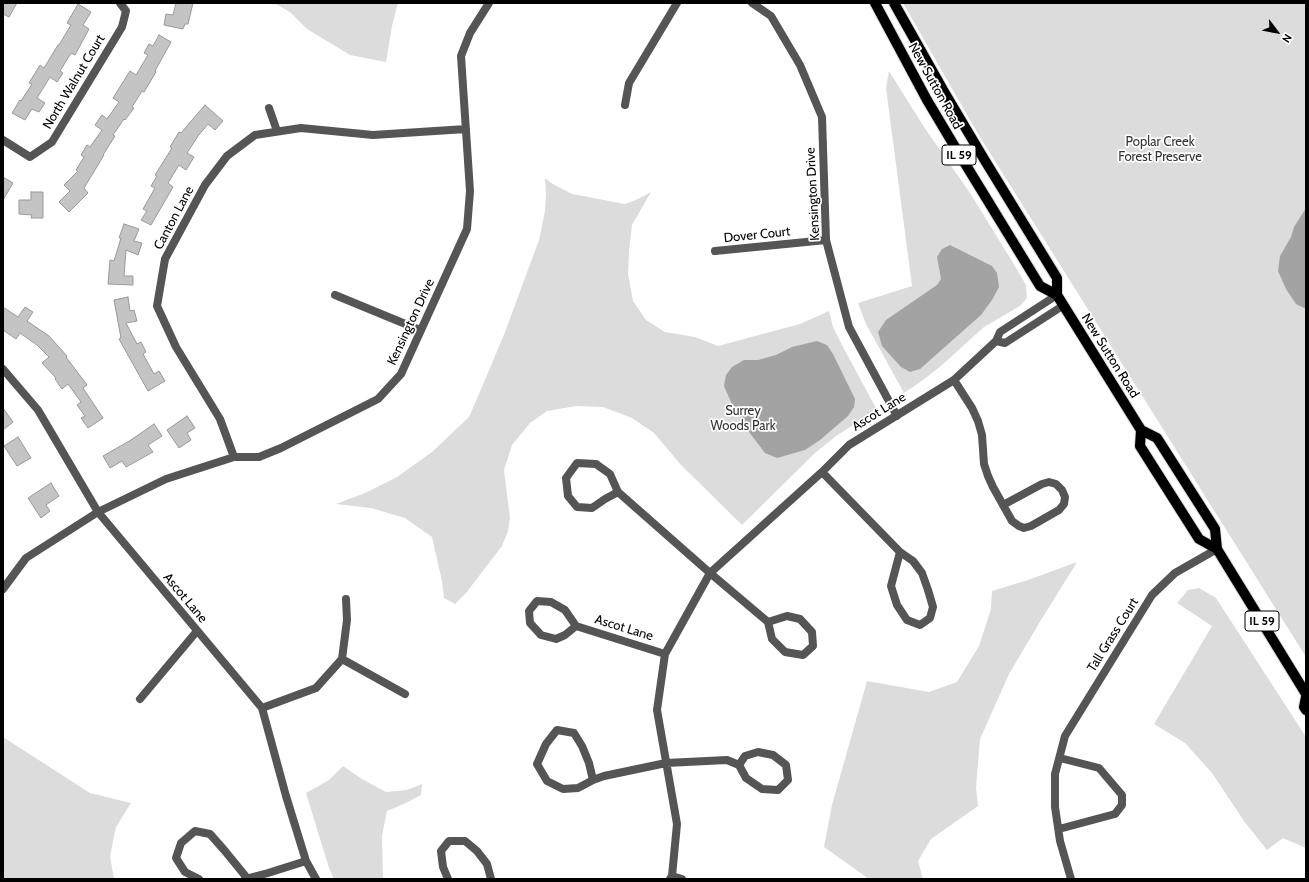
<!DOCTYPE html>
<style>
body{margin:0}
#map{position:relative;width:1309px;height:882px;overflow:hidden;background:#fff;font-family:Cabin,sans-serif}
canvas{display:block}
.frame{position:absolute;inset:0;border:4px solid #000;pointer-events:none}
.north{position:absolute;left:1257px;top:12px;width:40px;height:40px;-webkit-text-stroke:3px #fff;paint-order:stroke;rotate:122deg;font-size:11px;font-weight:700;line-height:16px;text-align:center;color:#000}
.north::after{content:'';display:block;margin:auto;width:14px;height:18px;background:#000;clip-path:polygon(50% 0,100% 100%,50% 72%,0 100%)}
</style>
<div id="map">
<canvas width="1309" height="882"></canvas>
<div class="frame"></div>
<div class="north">N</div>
</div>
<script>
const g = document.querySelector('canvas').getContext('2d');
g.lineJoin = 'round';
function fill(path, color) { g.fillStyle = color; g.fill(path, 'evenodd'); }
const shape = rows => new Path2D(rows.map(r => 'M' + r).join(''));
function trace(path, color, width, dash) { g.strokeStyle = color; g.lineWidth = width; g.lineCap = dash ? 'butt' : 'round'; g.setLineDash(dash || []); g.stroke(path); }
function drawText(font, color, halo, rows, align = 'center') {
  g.font = font + ' Cabin,sans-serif'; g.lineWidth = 3.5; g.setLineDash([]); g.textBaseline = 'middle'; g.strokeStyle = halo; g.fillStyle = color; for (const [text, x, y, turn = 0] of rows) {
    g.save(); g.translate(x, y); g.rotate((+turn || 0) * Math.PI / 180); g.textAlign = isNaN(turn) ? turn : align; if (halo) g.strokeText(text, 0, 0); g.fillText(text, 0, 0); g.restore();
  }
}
fill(shape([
 [274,3,398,3,392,26,386,62,350,55,307,29,290,12],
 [903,3,1306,3,1306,657,978,134],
 [889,71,924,127,970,193,1018,271,1026,285,1027,298,1020,306,984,327,941,366,923,380,904,393,866,324,858,303,912,286,886,88],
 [545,178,551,183,572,194,625,204,638,199,651,192,632,225,629,251,628,274,633,301,646,320,665,332,695,337,718,346,800,324,829,311,833,327,842,345,877,410,836,436,815,453,742,525,681,465,654,433,632,418,603,407,576,406,547,411,530,423,512,445,504,470,510,518,508,531,502,546,466,593,455,604,444,598,442,581,432,537,405,518,371,508,336,504,365,493,397,477,432,452,469,417,485,380,505,332,539,240,545,211,546,192],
 [1077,562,1041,620,1009,674,980,739,976,788,978,806,931,839,918,861,923,879,869,879,824,847,832,805,867,681,929,692,957,682,979,646,991,609,992,591,1028,580],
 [1199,588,1216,598,1306,737,1306,848,1283,838,1267,850,1244,821,1212,773,1185,743,1154,724,1212,626,1177,603,1188,590],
 [3,737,90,793,131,803,116,827,110,856,114,879,3,879],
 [343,766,362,779,386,792,407,790,422,784,421,795,406,803,387,811,382,836,383,879,334,879,329,868,306,793,329,780]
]), '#dcdcdc');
fill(shape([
 [1306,208,1306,309,1296,304,1286,289,1278,271,1280,256,1291,237,1294,227],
 [950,245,992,266,997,273,999,287,992,300,981,315,920,369,910,372,901,367,882,346,878,332,886,320,937,285,941,279,937,257,942,249],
 [817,341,827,345,833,354,855,399,854,407,848,416,820,440,805,450,777,458,765,453,746,428,731,402,724,386,726,375,732,367,744,360,758,360,776,355,792,347]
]), '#a3a3a3');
const building = shape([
 [3,3,17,3,9,17,3,14,3,3],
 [176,3,193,3,188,24,185,24,183,29,164,25,166,14,173,15,176,3],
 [78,4,91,12,83,25,89,29,75,55,71,53,60,71,63,73,57,82,50,77,37,98,45,103,39,112,32,109,25,120,12,113,20,100,21,101,32,84,29,83,40,65,44,68,58,45,59,45,71,25,67,23,78,4],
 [159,35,171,42,155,71,156,72,144,92,142,91,132,107,134,108,125,120,124,119,113,135,115,136,103,155,104,155,84,188,88,193,69,212,59,202,70,191,64,185,78,171,76,170,84,157,81,155,87,145,90,147,102,130,95,125,102,115,107,119,119,102,113,98,130,71,136,75,148,55,144,53,149,44,153,46,159,35],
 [205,105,223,121,215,130,208,124,198,136,187,153,194,157,186,170,179,165,168,183,173,187,151,225,141,220,147,211,143,209,155,188,151,186,157,176,155,175,172,148,170,147,179,132,181,133,205,105],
 [3,177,13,183,3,200,3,177],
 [31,192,43,192,43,218,31,218,32,215,19,214,19,200,31,200,31,192],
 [124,224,139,229,134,241,142,243,138,255,126,250,124,276,133,276,133,285,108,284,110,260,114,261,121,238,119,238,124,224],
 [128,297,130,311,134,310,137,321,126,323,137,344,141,342,146,352,143,354,154,374,159,371,165,381,148,391,119,339,121,338,114,300,128,297],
 [3,307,18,317,25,307,33,312,27,321,49,336,67,356,66,357,87,385,83,388,103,418,88,428,81,418,85,416,77,405,81,402,68,384,62,389,55,379,56,378,42,363,49,357,37,345,20,333,16,339,3,330,3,307],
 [3,408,13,422,3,430,3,408],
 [187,416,195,428,187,433,191,440,179,448,167,430,187,416],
 [154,424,162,436,148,445,153,452,126,467,122,461,110,468,103,456,131,440,154,424],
 [18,437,31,458,17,466,4,446,18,437],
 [51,483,59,496,46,505,50,511,41,518,28,498,51,483]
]);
fill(building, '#c4c4c4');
trace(building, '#999', 1);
const primary = shape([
 [875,3,927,100,961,157,1040,286,1057,295,1141,430,1157,438,1215,529,1217,549,1306,694],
 [894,3,943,90,984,159,1057,278,1057,295],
 [1141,430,1140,446,1199,539,1217,549],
 [1306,697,1304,707,1306,710]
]);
trace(primary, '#dbdbdb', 12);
trace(shape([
 [752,3,771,16,800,65,822,117,826,240,849,327,897,416],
 [625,105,629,83,677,3],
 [269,108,277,131],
 [3,140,30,157,52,142,122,27,126,11,120,3],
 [715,251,826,240],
 [335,295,420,330],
 [996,341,1005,343,1064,305],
 [3,369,38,410,98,512,262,708,286,796,306,861,316,879],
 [954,380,972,408,978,421,982,435,984,464,988,476,993,487,1012,521,1019,526,1024,528,1031,526,1059,510,1064,504,1065,497,1062,490,1056,484,1049,482,1042,484,1003,505],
 [234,457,220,419,176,347,157,306,165,259,205,185,227,156,255,135,301,128,373,135,466,129],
 [822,472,900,552,891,586,897,605,907,620,920,625,930,618,933,607,928,590,922,573,913,561,900,552],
 [618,492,605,499,592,508,577,507,568,496,566,478,577,463,596,464,610,474,618,492,710,573,768,622,772,639,785,652,803,655,813,646,812,632,800,619,787,616,768,622],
 [3,589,26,558,98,512,166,479,234,457,259,457,281,448,378,399,401,374,467,229,470,191,461,56,470,33,489,3],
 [576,626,565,635,556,639,541,635,530,623,529,611,537,601,551,602,565,610,576,626,665,654],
 [342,659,405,694],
 [140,699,197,631],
 [262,708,316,688,342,659,347,620,346,599],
 [593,780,578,788,563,789,547,781,537,764,546,744,557,730,574,733,582,746,589,763,593,780,604,776,666,763,727,760,739,765,746,778,762,789,778,790,788,780,786,765,773,755,758,752,745,756,739,765],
 [1059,829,1115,814,1122,805,1122,795,1099,768,1060,758],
 [672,876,682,879],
 [199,879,185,872,176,858,181,843,195,831,210,834,225,851,247,878],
 [245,879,268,873,306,861],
 [448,879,443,867,441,851,449,841,465,841,477,851,487,864,491,879],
 [670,879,672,876,677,824,657,710,665,654,710,573,822,472,849,445,954,380,996,341,1000,332,1057,295],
 [1071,879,1060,841,1055,807,1055,774,1065,736,1152,595,1175,573,1217,549]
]), '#555', 8);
trace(primary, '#000', 10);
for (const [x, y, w] of [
 [959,155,34],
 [1262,621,34]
]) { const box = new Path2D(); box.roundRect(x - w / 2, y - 10, w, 20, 3); g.fillStyle = '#fff'; g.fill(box); trace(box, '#000', 1); }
drawText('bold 12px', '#000', null, [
 ["IL 59",959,155],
 ["IL 59",1262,621]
]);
drawText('13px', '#000', '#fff', [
 ["North Walnut Court",74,82,-59],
 ["New Sutton Road",935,86,61],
 ["Kensington Drive",813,194,-93],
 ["Canton Lane",174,218,-62],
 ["Dover Court",757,235,-6],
 ["Kensington Drive",411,322,-65],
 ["New Sutton Road",1110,356,58],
 ["Ascot Lane",879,412,-32],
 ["Ascot Lane",185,598,50],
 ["Ascot Lane",624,628,17],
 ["Tall Grass Court",1113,635,-58]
]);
drawText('13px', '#333', '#fff', [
 ["Poplar Creek",1160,142],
 ["Forest Preserve",1160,157],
 ["Surrey",743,411],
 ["Woods Park",743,426]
]);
</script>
